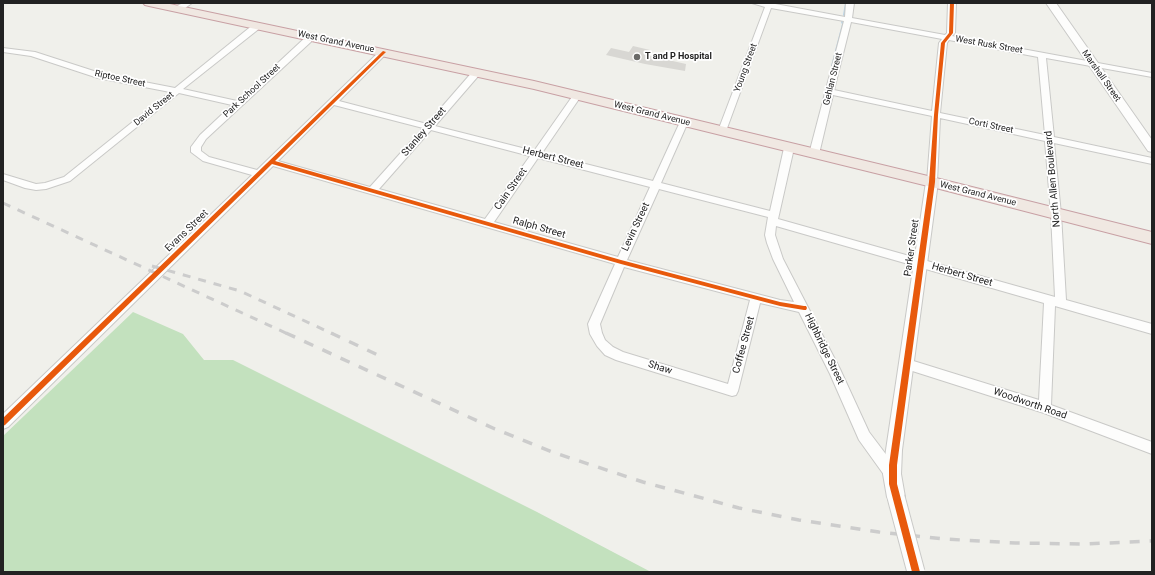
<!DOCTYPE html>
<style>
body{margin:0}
#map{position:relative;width:1155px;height:575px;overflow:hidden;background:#f0f0eb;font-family:Roboto,sans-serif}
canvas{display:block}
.frame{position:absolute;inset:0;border:4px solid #222;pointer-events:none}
</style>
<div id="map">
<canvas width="1155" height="575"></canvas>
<div class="frame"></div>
</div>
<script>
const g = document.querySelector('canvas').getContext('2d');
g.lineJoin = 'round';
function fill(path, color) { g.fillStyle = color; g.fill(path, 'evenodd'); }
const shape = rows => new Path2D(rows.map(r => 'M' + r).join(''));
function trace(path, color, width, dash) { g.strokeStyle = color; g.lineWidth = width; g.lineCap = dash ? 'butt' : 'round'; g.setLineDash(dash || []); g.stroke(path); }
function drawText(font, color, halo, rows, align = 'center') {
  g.font = font + ' Roboto,sans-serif'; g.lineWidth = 3.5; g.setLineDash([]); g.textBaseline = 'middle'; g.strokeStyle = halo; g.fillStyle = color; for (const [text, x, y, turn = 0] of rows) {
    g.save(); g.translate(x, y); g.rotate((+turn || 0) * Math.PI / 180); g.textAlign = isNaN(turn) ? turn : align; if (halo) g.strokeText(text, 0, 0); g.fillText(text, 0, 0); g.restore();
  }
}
fill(shape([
 [133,312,183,334,204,360,233,360,537,512,651,572,3,572,3,436]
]), '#c3e1be');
trace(shape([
 [844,15,846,3],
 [832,66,843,24,842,22]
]), '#bcd5e6', 2);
fill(shape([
 [633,46,650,50,646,55,686,64,685,71,645,64,606,55,611,48,629,52]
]), '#d8d7d3');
const minor = shape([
 [183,3,192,3,181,11,175,11,175,7,183,3],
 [752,3,770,3,845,17,846,3,854,3,852,18,945,35,947,33,948,3,956,3,955,33,952,36,1152,73,1152,77,1046,58,1054,137,1152,158,1152,164,1054,143,1061,214,1066,300,1152,324,1152,334,1055,306,1051,405,1152,442,1152,454,1044,413,903,368,901,364,903,360,907,359,1039,400,1044,303,776,226,775,235,783,259,840,369,869,432,897,469,899,474,897,479,892,481,887,479,859,440,830,374,799,312,760,303,738,391,736,395,732,396,616,360,605,355,597,346,590,334,588,324,615,264,273,166,8,427,3,429,3,414,252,175,203,161,191,152,191,147,200,135,232,105,179,93,70,181,46,189,36,190,25,188,3,180,3,174,36,184,45,183,64,177,170,92,98,78,31,56,3,52,3,48,35,52,103,74,175,88,254,24,260,24,260,28,183,89,237,101,308,35,314,35,314,39,206,139,201,147,201,151,209,157,257,170,381,50,387,50,388,52,339,101,427,124,474,70,477,70,481,72,480,74,435,126,534,151,574,94,580,94,581,96,542,153,653,181,680,122,684,119,688,122,661,183,770,211,784,148,786,146,792,146,794,148,778,219,1055,297,1051,214,1045,141,940,118,937,182,932,185,927,182,932,116,833,95,819,154,814,157,811,156,809,154,844,21,771,8,726,131,725,133,719,133,718,131,765,7,752,3],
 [851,22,942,39,939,43,932,111,834,90,851,22],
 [949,40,1038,57,1045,135,940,113,947,43,949,40],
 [334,105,423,128,370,187,278,161,334,105],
 [431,130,530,156,485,219,379,189,431,130],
 [538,158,650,187,618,257,494,222,538,158],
 [659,189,768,217,765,235,767,243,773,259,794,302,780,300,627,260,659,189],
 [624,267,750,300,728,384,623,352,613,347,605,340,602,333,600,324,624,267]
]);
const tertiary = shape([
 [1046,3,1056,3,1152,140,1152,152,1148,151,1046,3],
 [932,178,936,179,938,182,902,450,901,474,905,497,902,503,896,506,890,503,887,497,883,474,886,450,926,182,928,179,932,178]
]);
const trunk = shape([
 [143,3,165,3,534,81,932,177,1152,232,1152,244,932,187,534,89,149,6,145,5,143,3]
]);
trace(minor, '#c9c9c7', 2);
trace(tertiary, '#c9c9c7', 2);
trace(trunk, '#c8a0a4', 2);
fill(minor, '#fdfdfc');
fill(tertiary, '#fdfdfc');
fill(trunk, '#f0e8e2');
trace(shape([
 [3,203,288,334],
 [152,266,240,291,333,334]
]), '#ccc', 3, [8, 8]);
trace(shape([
 [286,333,495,429,552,452,643,482,739,508,799,520,879,532,944,539,1016,543,1085,544,1152,541],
 [331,333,382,357]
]), '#ccc', 3.5, [10, 10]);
const tertiaryBridge = shape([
 [896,497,916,572]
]);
trace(tertiaryBridge, '#c9c9c7', 19, []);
trace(tertiaryBridge, '#fdfdfc', 17);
fill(shape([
 [950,3,954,3,953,33,945,43,938,115,935,182,897,465,897,484,920,572,912,572,889,484,889,465,929,182,934,115,941,43,949,33,950,3],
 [383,51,386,52,275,161,621,260,780,302,804,306,806,306,807,308,806,310,804,310,780,306,621,264,272,164,5,425,3,426,3,418,383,51]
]), '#e8590c');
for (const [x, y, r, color] of [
 [637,57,4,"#6a6a68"]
]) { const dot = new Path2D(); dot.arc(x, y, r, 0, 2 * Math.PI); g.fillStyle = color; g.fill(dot); trace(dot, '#fff', 1.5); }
drawText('9px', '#222', '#fff', [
 ["West Grand Avenue",336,42,12],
 ["West Rusk Street",989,45,10],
 ["Young Street",746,68,-70],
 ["Marshall Street",1101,76,55],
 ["Riptoe Street",120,79,12],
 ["Gehlan Street",833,79,-76],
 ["Park School Street",252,91,-43],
 ["David Street",154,109,-39],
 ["West Grand Avenue",652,114,14],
 ["Corti Street",991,126,12],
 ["West Grand Avenue",978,194,14]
]);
drawText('bold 9px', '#222', '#fff', [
 ["T and P Hospital",645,57]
], 'left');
drawText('10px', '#222', '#fff', [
 ["Stanley Street",424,132,-49],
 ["Herbert Street",553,158,14],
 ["North Allen Boulevard",1053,179,-95],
 ["Cain Street",511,189,-55],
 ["Levin Street",636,227,-65],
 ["Ralph Street",539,228,16],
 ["Evans Street",187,231,-44],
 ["Parker Street",912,248,-82],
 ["Herbert Street",962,275,16],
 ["Coffee Street",744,345,-75],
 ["Highbridge Street",824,349,64],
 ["Shaw",660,368,18],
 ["Woodworth Road",1030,404,19]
]);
</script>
